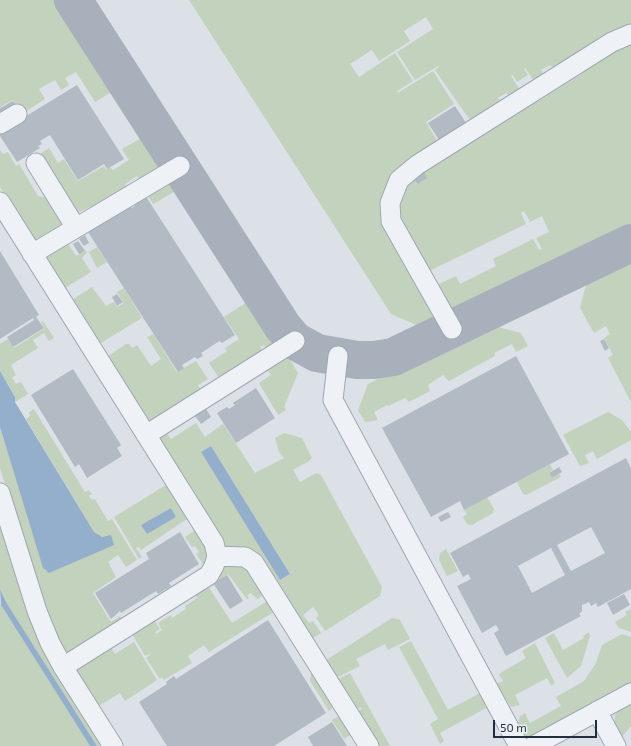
<!DOCTYPE html>
<style>
body{margin:0}
#map{position:relative;width:631px;height:746px;overflow:hidden;background:#dce0e7;font-family:"Exo 2",sans-serif}
canvas{display:block}
.scale{position:absolute;left:493px;top:720px;width:104px;height:18px;box-sizing:border-box;border:2px solid #242f3e;border-top:0;padding-left:5px;font-size:12px;line-height:14px;white-space:nowrap;color:#242f3e;-webkit-text-stroke:3px #ebeff5;paint-order:stroke}
</style>
<div id="map">
<canvas width="631" height="746"></canvas>
<div class="scale">50 m</div>
</div>
<script>
const g = document.querySelector('canvas').getContext('2d');
g.lineJoin = 'round';
function fill(path, color) { g.fillStyle = color; g.fill(path, 'evenodd'); }
const shape = rows => new Path2D(rows.map(r => 'M' + r).join(''));
function trace(path, color, width, dash) { g.strokeStyle = color; g.lineWidth = width; g.lineCap = dash ? 'butt' : 'round'; g.setLineDash(dash || []); g.stroke(path); }
fill(shape([
 [0,0,58,0,115,90,95,102,76,72,65,78,69,85,61,90,55,80,39,89,45,99,25,112,18,107,13,100,0,107],
 [189,0,631,0,631,28,553,68,550,65,541,70,543,74,534,81,525,68,524,69,528,75,517,82,513,75,511,76,521,92,509,96,506,93,498,98,500,102,472,123,435,70,439,67,438,66,415,80,397,52,433,29,426,17,404,31,410,41,379,61,372,50,350,64,359,77,395,53,413,81,397,91,398,93,433,71,454,104,426,122,439,144,386,192,434,313,429,325,425,327,419,326,391,314],
 [631,42,631,230,464,310,451,309,433,287,456,276,460,284,496,266,493,259,533,239,539,250,542,249,536,238,549,232,542,216,530,222,524,211,521,213,526,224,425,273,395,212,405,184,458,149,475,140,582,74,593,62],
 [145,136,166,168,141,183,137,176,125,184,128,190,94,210,92,206,77,213,37,156,49,148,58,163,64,159,78,181,104,166,106,170,110,167,113,170,129,160,122,149],
 [0,150,3,154,8,152,16,166,19,164,38,196,54,199,67,223,40,243,34,241,0,187],
 [172,177,179,189,153,204,146,193],
 [66,241,76,256,85,251,87,252,82,258,91,272,65,288,63,287,45,260,45,254],
 [97,247,107,262,97,268,89,252],
 [631,257,631,402,608,358,613,355,604,338,610,334,606,326,594,333,580,308,588,278],
 [92,287,106,306,114,302,117,307,124,303,117,292,124,288,142,318,99,344,72,300],
 [250,300,279,344,268,351,264,345,260,347,264,354,222,382,209,363,227,351,225,348,239,339,224,317],
 [43,321,54,338,49,341,44,333,33,340,38,348,11,365,16,375,12,378,16,384,21,382,28,394,15,402,15,396,0,371,0,344,8,339,14,348,45,328,41,322],
 [490,325,521,333,528,346,516,352,512,344,494,353,495,356,449,381,443,375,428,385,430,391,409,402,405,398,388,406,387,405,374,412,378,420,365,422,358,410,368,384],
 [153,334,177,372,196,361,208,379,198,385,204,394,150,425,107,357,126,344,129,344,132,348,137,345,151,366,161,359,147,337],
 [286,353,298,373,284,407,286,410,278,415,259,383,271,375,266,367],
 [34,409,85,492,89,490,92,494,89,496,92,500,95,499,108,521,112,519,137,560,126,567,118,555,108,562,116,577,93,593,111,622,120,616,123,622,71,653,65,651,57,639,29,562,0,468,0,427,45,571,106,537,99,536,94,532,26,419,30,416,29,412],
 [608,412,622,420,631,432,631,440,597,459,593,451,585,455,589,463,580,466,563,435],
 [196,423,205,437,223,424,255,473,284,458,279,452,275,438,284,433,302,438,312,458,309,461,293,470,300,482,316,473,321,475,382,587,380,596,325,631,316,618,319,615,313,607,303,615,309,623,313,621,321,633,310,640,257,557,226,550,157,436,165,431,171,439],
 [211,446,290,574,281,580,201,452],
 [550,464,553,470,549,473,552,478,559,474,561,477,526,495,523,494,517,482],
 [162,476,190,517,141,550,139,547,136,548,142,557,139,559,114,517,166,485,161,477],
 [171,508,176,517,147,533,142,525],
 [487,497,494,509,493,513,472,525,467,524,463,517,467,514,464,510],
 [0,517,105,746,97,746,6,602,0,589],
 [197,529,209,551,205,567,196,554,199,552,195,546,192,547,185,537],
 [446,549,458,571,447,576,439,560,440,553],
 [243,563,265,594,257,599,251,593,247,595,249,598,247,599,228,574,208,586,232,623,269,600,277,610,209,652,204,645,188,656,192,663,164,680,162,677,160,679,146,658,150,655,150,654,145,656,131,632,153,618,160,629,155,632,156,634,162,630,158,623,171,615,172,618,186,609,185,606,197,598,193,593,221,566],
 [0,604,1,605,90,746,0,746],
 [631,609,631,632,619,628,615,622,627,615,625,612],
 [392,618,400,620,410,639,388,650,385,644,356,659,360,666,334,679,323,662],
 [589,632,590,636,581,666,567,678,545,638,554,633,563,650,584,638,583,636],
 [622,634,631,637,631,684,533,736,526,736,518,723,520,716,525,713,530,723,561,706,556,697,584,681,596,663,602,645],
 [411,641,448,710,480,693,492,716,491,716,486,708,440,733,444,741,440,744,430,724,438,719,399,647],
 [134,642,157,680,125,701,120,693,97,707,77,674,78,668,109,645,115,654],
 [535,643,555,683,551,686,547,678,515,695,520,705,511,707,496,684,503,681,499,674,526,658,522,651],
 [312,669,334,706,329,711,310,681],
 [350,673,390,746,376,746,355,713,362,709,361,707,354,712,335,681],
 [631,701,631,726,622,737,614,725,615,715,620,708],
 [337,717,339,717,353,733,344,739,332,720]
]), '#c2d2bc');
fill(shape([
 [0,371,15,397,15,402,94,532,102,537,111,535,114,545,49,573,43,568,0,427],
 [211,446,290,574,280,580,201,452],
 [171,508,176,517,147,534,141,525],
 [0,589,6,602,97,746,90,746,1,605]
]), '#93afcb');
trace(shape([
 [73,0,283,327,295,341,317,353,357,360,374,360,393,357,631,243]
]), '#a8b0bc', 38);
fill(shape([
 [77,85,124,159,107,169,104,164,78,180,50,135,40,141,42,144,38,146,40,148,17,162,0,136,0,132],
 [13,101,16,105,0,114,0,108],
 [455,106,466,123,439,140,428,123],
 [424,172,427,178,418,184,414,179],
 [145,195,235,335,222,343,220,341,218,342,201,353,203,356,197,359,195,357,182,365,184,368,178,372,88,232,129,205,131,208,135,206,133,203],
 [85,235,89,243,84,246,79,239],
 [78,241,85,251,79,254,73,244],
 [0,251,39,315,36,317,44,328,13,347,7,337,34,320,33,318,0,339],
 [117,294,123,302,117,306,112,297],
 [604,339,609,348,605,351,600,341],
 [516,356,569,454,464,510,460,501,431,517,382,428],
 [73,369,121,445,117,448,122,456,87,478,79,464,75,467,31,395],
 [256,388,275,418,236,443,217,413,227,407,229,409,235,405,233,403],
 [206,409,211,417,201,424,195,416],
 [626,458,631,468,631,589,598,607,596,603,591,606,589,602,582,605,582,611,579,614,581,616,506,656,494,633,499,630,496,625,482,633,457,586,471,579,468,574,463,577,450,553],
 [591,527,605,553,571,571,557,545],
 [551,548,565,575,532,593,518,566],
 [559,467,562,472,552,478,549,473],
 [448,512,451,517,441,522,438,517],
 [180,532,199,564,169,583,171,586,158,594,156,591,121,613,120,611,111,619,95,593,149,559,146,553],
 [227,575,243,601,230,609,213,583],
 [624,594,630,605,613,615,607,603],
 [268,620,326,713,274,746,167,746,139,702,167,684,166,682,174,676,176,679],
 [332,722,347,746,313,746,308,737]
]), '#b2bac4');
const minor = shape([
 [0,124,17,114],
 [36,163,76,228],
 [0,202,214,543,217,556,214,566,209,575,63,667],
 [32,254,180,166],
 [452,329,391,221,390,203,399,180,417,165,612,42,631,34],
 [338,356,333,400,519,746],
 [146,435,295,341],
 [0,493,37,611,50,643,63,667,113,746],
 [217,556,245,557,254,563,369,746],
 [597,711,616,746],
 [533,746,631,693]
]);
trace(minor, '#a1a7b1', 21);
trace(minor, '#eef1f5', 19);
</script>
